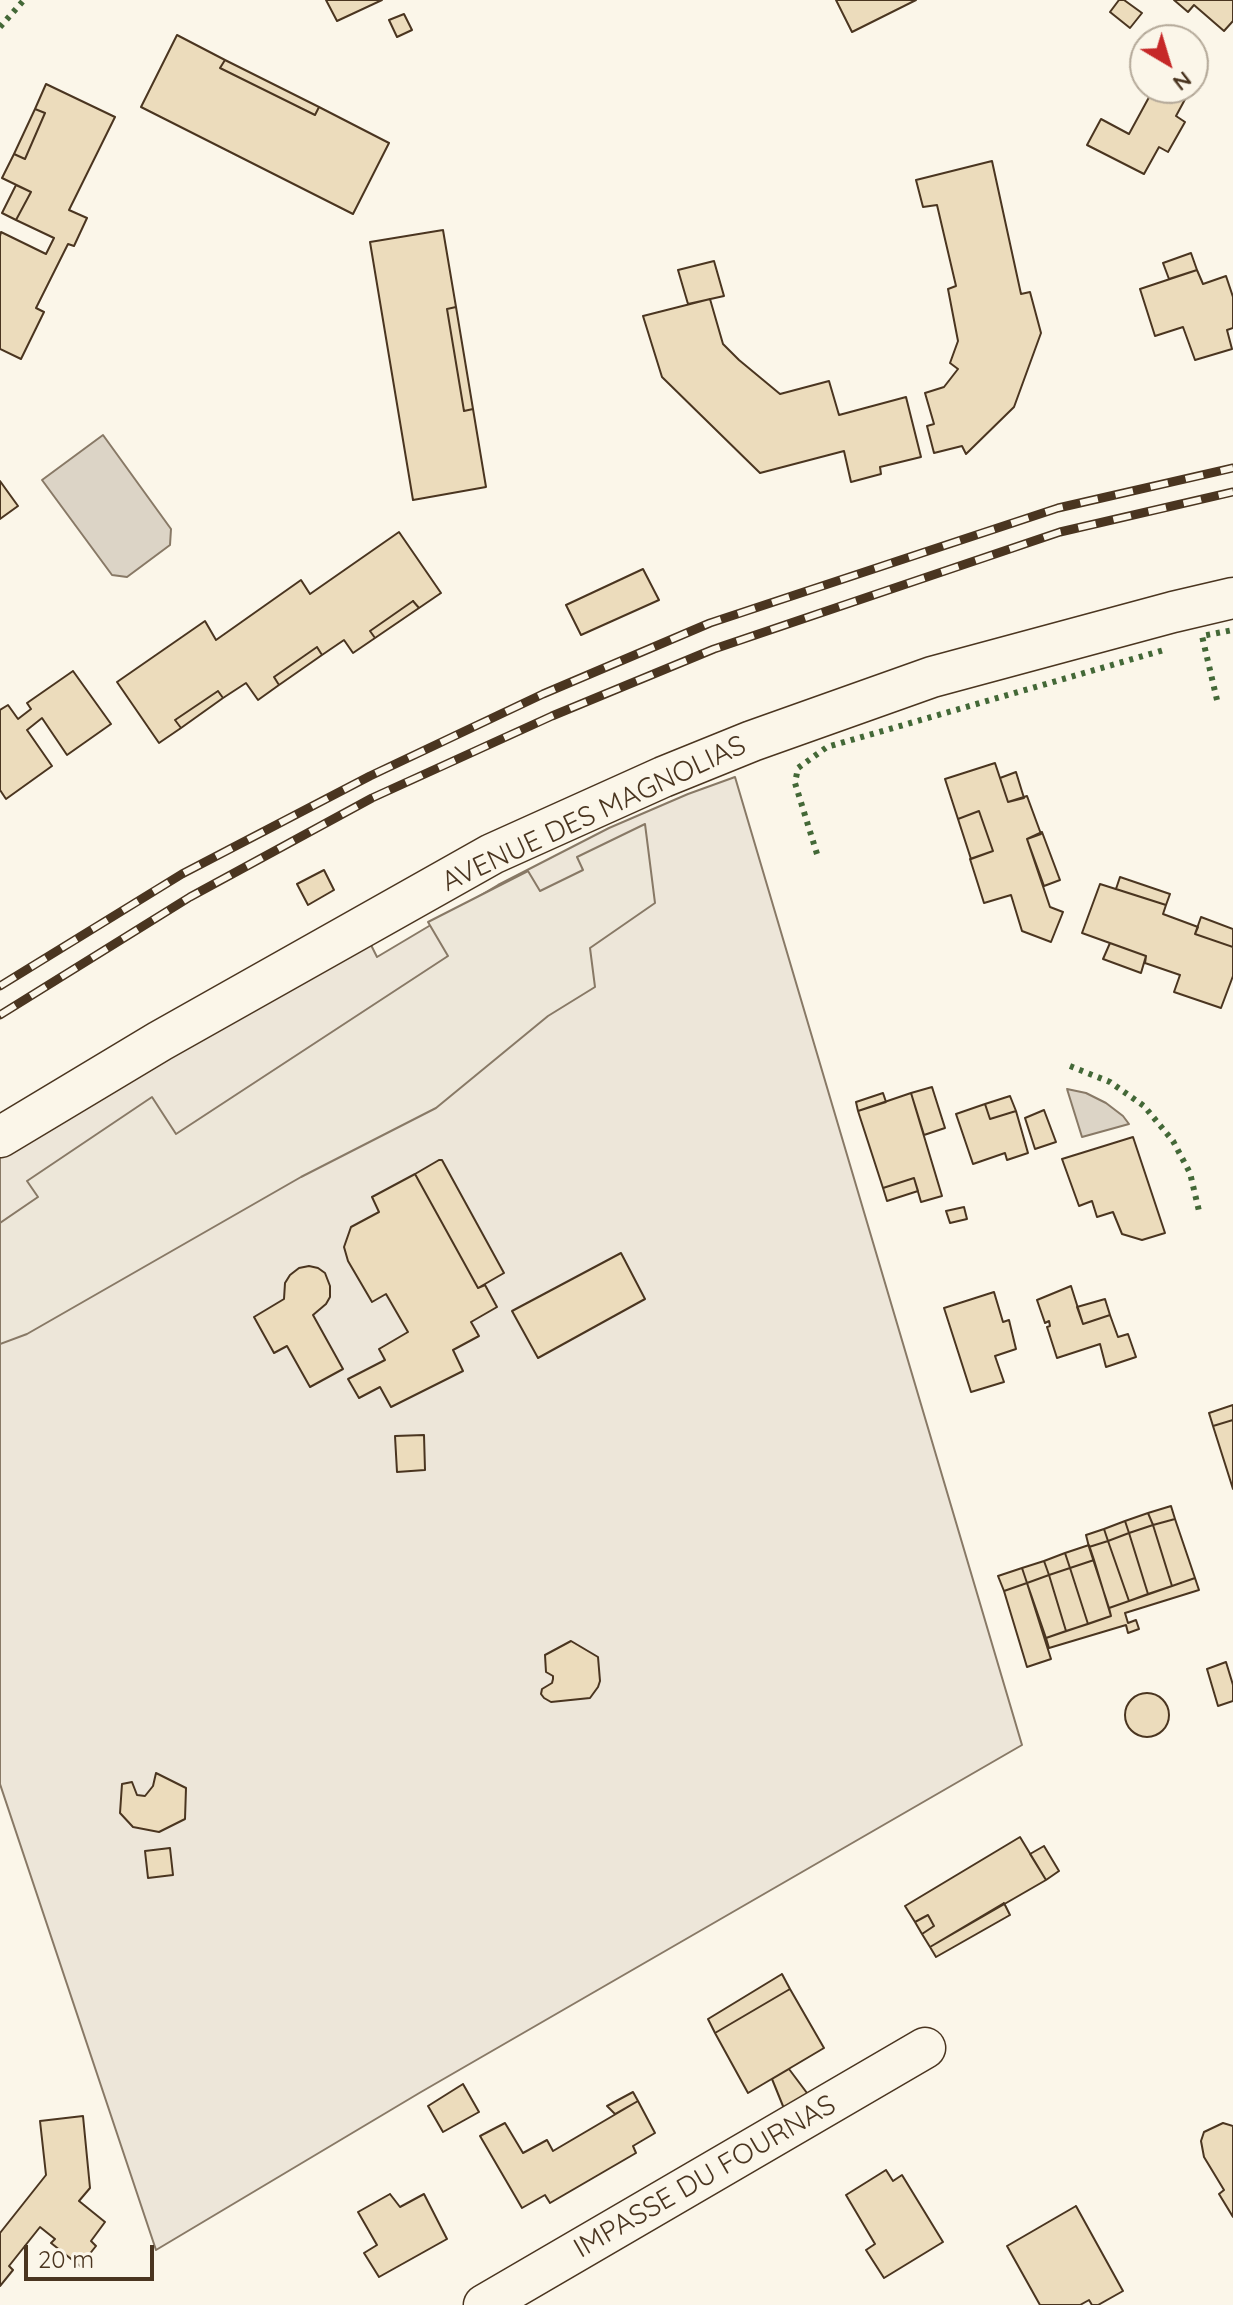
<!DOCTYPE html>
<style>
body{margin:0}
#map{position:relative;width:1233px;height:2305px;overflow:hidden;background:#fbf6e9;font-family:Quicksand,sans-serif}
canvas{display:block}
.north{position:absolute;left:1129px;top:24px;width:80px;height:80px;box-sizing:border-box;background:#fbf6e9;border:2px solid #b4a999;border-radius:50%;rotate:142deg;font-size:22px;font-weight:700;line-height:32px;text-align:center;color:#4a3520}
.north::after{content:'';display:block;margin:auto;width:28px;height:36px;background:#c62828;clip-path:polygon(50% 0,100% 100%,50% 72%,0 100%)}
.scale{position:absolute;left:24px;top:2245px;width:130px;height:36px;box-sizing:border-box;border:4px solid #4a3520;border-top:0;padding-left:10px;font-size:24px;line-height:28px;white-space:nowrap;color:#4a3520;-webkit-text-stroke:6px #fbf6e9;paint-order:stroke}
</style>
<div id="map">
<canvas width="1233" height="2305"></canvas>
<div class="north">N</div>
<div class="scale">20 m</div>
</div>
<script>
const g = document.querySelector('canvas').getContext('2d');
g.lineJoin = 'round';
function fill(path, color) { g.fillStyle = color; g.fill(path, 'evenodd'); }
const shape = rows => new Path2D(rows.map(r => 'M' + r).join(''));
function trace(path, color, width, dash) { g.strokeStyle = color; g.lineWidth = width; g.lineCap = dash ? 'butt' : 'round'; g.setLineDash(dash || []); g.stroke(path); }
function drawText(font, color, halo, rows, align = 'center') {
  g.font = font + ' Quicksand,sans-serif'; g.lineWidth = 6; g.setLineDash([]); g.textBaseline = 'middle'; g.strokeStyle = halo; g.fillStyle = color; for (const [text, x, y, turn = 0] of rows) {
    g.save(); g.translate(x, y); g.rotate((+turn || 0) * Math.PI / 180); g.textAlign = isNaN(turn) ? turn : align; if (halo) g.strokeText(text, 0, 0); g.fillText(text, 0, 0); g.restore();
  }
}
const green = shape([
 [735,777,1022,1745,421,2092,156,2250,0,1784,0,1148,370,943,377,957,498,885,609,828,688,794,735,777]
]);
fill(green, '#ede6d9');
trace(green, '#887966', 2);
const parking = shape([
 [645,824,655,903,590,948,595,987,548,1016,436,1108,301,1177,27,1334,0,1344,0,1223,38,1197,27,1181,152,1097,176,1134,448,956,428,922,528,871,540,891,583,870,577,857,645,824]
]);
fill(parking, '#ede7d9');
trace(parking, '#887966', 2);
const water = shape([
 [103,435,171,529,170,545,127,577,112,575,42,480,103,435],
 [1067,1089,1086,1093,1106,1103,1123,1116,1129,1124,1082,1137,1067,1089]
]);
fill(water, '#dcd4c6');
trace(water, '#887966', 2);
const building = shape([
 [326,0,382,0,337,21,326,0],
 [836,0,916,0,852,32,836,0],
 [1119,0,1124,0,1142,13,1130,28,1110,12,1119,0],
 [1174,0,1233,0,1233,21,1224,31,1194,5,1188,12,1174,0],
 [404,14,412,30,397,37,389,20,404,14],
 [177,35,225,60,220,68,315,115,319,107,389,143,353,214,141,107,177,35],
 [225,60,319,107,315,115,220,68,225,60],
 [46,84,115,117,69,210,87,218,74,246,68,244,36,308,44,312,21,359,0,349,0,236,1,232,46,254,54,238,16,220,31,192,2,178,14,154,25,159,45,113,35,109,46,84],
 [1154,88,1182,88,1189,92,1176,116,1185,122,1168,152,1159,147,1144,174,1087,145,1101,119,1129,134,1154,88],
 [35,109,45,113,25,159,14,154,35,109],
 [992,161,1021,294,1030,292,1041,333,1014,407,966,454,962,446,934,453,927,426,934,424,925,393,944,387,958,369,950,363,958,341,948,289,956,286,937,205,923,207,916,180,992,161],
 [16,185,31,192,16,220,2,213,16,185],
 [443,230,456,307,447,309,464,411,473,409,486,487,413,500,370,242,443,230],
 [1191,253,1197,270,1169,279,1163,263,1191,253],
 [714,261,724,296,688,304,678,270,714,261],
 [1197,270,1203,284,1226,276,1233,297,1233,328,1227,330,1232,349,1195,360,1183,327,1155,336,1140,289,1197,270],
 [710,299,723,344,739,360,780,394,829,381,839,415,906,397,921,457,880,467,881,474,851,482,844,451,760,473,662,377,643,316,710,299],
 [456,307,473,409,464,411,447,309,456,307],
 [0,481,18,506,0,519,0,481],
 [399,532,441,593,419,608,413,601,370,631,375,638,353,653,344,640,322,655,317,647,274,677,279,685,258,700,246,683,223,698,218,691,175,720,181,728,159,743,117,682,205,621,216,640,301,580,310,594,399,532],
 [643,569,659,600,581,635,566,605,643,569],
 [413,601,419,608,375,638,370,631,413,601],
 [317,647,322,655,279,685,274,677,317,647],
 [73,671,111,724,67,755,42,718,27,730,52,766,6,799,0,790,0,710,8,705,18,719,31,709,27,703,73,671],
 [218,691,223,698,181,728,175,720,218,691],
 [995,763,1008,802,1027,796,1041,834,1027,839,1050,907,1063,912,1051,942,1022,931,1011,895,984,903,970,859,993,851,979,811,958,819,945,779,995,763],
 [1016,772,1024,798,1008,802,1000,778,1016,772],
 [979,811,993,851,971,859,958,819,979,811],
 [1042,832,1060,880,1044,886,1027,839,1042,832],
 [324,870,334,890,308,905,297,884,324,870],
 [1120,877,1170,894,1166,905,1116,889,1120,877],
 [1100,884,1166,905,1163,914,1198,927,1195,934,1233,947,1233,976,1221,1008,1174,992,1180,975,1145,963,1146,956,1082,933,1100,884],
 [1201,917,1233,929,1233,947,1195,934,1201,917],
 [1110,943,1146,956,1141,973,1103,959,1110,943],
 [932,1087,945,1128,924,1135,911,1093,932,1087],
 [883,1093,886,1102,858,1111,856,1102,883,1093],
 [911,1093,942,1196,921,1202,914,1178,883,1188,858,1111,911,1093],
 [1010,1096,1016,1111,990,1119,985,1104,1010,1096],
 [985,1104,990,1119,1016,1111,1028,1153,1007,1160,1005,1153,973,1164,956,1114,985,1104],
 [1044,1110,1056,1142,1035,1149,1025,1118,1044,1110],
 [1133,1137,1165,1233,1142,1240,1122,1234,1113,1212,1097,1217,1092,1201,1079,1206,1062,1159,1133,1137],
 [439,1160,442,1160,504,1273,478,1288,415,1174,439,1160],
 [415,1174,478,1288,485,1285,497,1307,471,1322,479,1336,453,1350,463,1371,391,1407,380,1387,359,1398,348,1379,385,1360,379,1349,408,1332,386,1294,372,1302,348,1261,344,1247,351,1227,379,1212,372,1197,415,1174],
 [914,1178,918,1191,887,1201,883,1188,914,1178],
 [964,1207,967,1219,950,1223,946,1211,964,1207],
 [621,1253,645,1299,538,1358,512,1311,621,1253],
 [309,1266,318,1268,325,1273,330,1286,330,1297,326,1304,313,1315,343,1369,310,1387,287,1346,274,1353,254,1317,284,1299,285,1283,290,1275,299,1268,309,1266],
 [1071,1286,1083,1324,1110,1315,1118,1337,1128,1334,1136,1357,1106,1367,1100,1344,1057,1358,1047,1327,1050,1326,1049,1321,1045,1323,1037,1300,1071,1286],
 [994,1292,1003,1322,1009,1320,1016,1349,995,1356,1004,1382,971,1392,944,1308,994,1292],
 [1105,1299,1110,1315,1083,1324,1077,1307,1105,1299],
 [1233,1405,1233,1420,1213,1426,1209,1413,1233,1405],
 [1233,1420,1233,1489,1213,1426,1233,1420],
 [424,1435,425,1470,397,1472,395,1436,424,1435],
 [1171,1506,1175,1519,1153,1525,1148,1513,1171,1506],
 [1148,1513,1153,1525,1129,1533,1125,1521,1148,1513],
 [1175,1519,1195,1578,1172,1586,1153,1525,1175,1519],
 [1125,1521,1129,1533,1108,1541,1104,1529,1125,1521],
 [1153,1525,1172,1586,1148,1594,1129,1533,1153,1525],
 [1104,1529,1108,1541,1089,1547,1086,1535,1104,1529],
 [1129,1533,1148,1594,1129,1601,1108,1541,1129,1533],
 [1108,1541,1129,1601,1109,1608,1089,1547,1108,1541],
 [1089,1545,1094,1560,1070,1568,1065,1553,1089,1545],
 [1065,1553,1070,1568,1049,1575,1044,1561,1065,1553],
 [1094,1560,1111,1616,1088,1624,1070,1568,1094,1560],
 [1044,1561,1049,1575,1027,1583,1022,1568,1044,1561],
 [1022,1568,1027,1583,1004,1591,998,1576,1022,1568],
 [1070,1568,1088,1624,1066,1631,1049,1575,1070,1568],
 [1049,1575,1066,1631,1046,1638,1027,1583,1049,1575],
 [1195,1578,1199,1590,1125,1613,1128,1623,1136,1620,1139,1629,1128,1633,1126,1625,1049,1648,1046,1638,1111,1616,1109,1608,1195,1578],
 [1027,1583,1051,1659,1027,1667,1004,1591,1027,1583],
 [571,1641,598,1657,600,1681,598,1687,590,1698,551,1702,544,1698,541,1694,542,1689,552,1683,553,1679,553,1676,546,1672,545,1655,571,1641],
 [1226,1662,1233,1685,1233,1701,1218,1706,1207,1669,1226,1662],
 '1125 1715a22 22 0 1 1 44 0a22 22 0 1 1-44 0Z',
 [156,1773,186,1788,185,1819,159,1832,133,1827,120,1813,122,1784,132,1782,137,1795,145,1796,153,1786,156,1773],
 [1020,1837,1046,1880,930,1947,922,1934,934,1926,928,1915,915,1922,905,1906,1020,1837],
 [1044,1846,1059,1871,1046,1880,1030,1854,1044,1846],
 [170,1848,173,1875,148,1878,145,1851,170,1848],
 [1004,1903,1010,1915,936,1957,930,1947,1004,1903],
 [928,1915,934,1926,922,1934,915,1922,928,1915],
 [782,1974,790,1989,715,2033,708,2019,782,1974],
 [790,1989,824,2048,748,2093,715,2033,790,1989],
 [789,2069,810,2097,785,2111,772,2079,789,2069],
 [463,2084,479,2112,443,2132,428,2106,463,2084],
 [633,2092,638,2101,615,2114,607,2106,633,2092],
 [638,2101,655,2133,633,2146,636,2153,550,2203,545,2195,522,2208,480,2136,505,2123,523,2153,547,2140,553,2151,638,2101],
 [83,2116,90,2188,79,2201,105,2222,91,2241,96,2246,80,2266,51,2243,55,2239,40,2227,9,2266,13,2270,0,2286,0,2233,46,2175,40,2121,83,2116],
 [1223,2123,1233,2126,1233,2217,1219,2194,1224,2190,1204,2157,1201,2141,1204,2132,1223,2123],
 [886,2170,893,2181,902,2175,943,2242,884,2278,866,2250,875,2244,846,2195,886,2170],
 [390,2194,400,2207,424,2194,447,2239,379,2277,364,2253,377,2245,358,2212,390,2194],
 [1076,2206,1123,2291,1098,2305,1092,2305,1089,2300,1080,2305,1040,2305,1007,2246,1076,2206]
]);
fill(building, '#ecdcbc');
trace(building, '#4a3520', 2);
const street = shape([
 [0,1137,160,1041,492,854,663,777,752,741,932,677,1173,612,1233,598],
 [484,2305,925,2048]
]);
trace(street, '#4a3520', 43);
trace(street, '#fbf6e9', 40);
const rail = shape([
 [0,986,182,874,370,776,543,694,710,623,1058,508,1233,468],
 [0,1015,190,897,372,798,552,716,714,649,1060,532,1233,492]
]);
trace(rail, '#4a3520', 9);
trace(rail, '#fbf6e9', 6, [18]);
trace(shape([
 [0,27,24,0],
 [1217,700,1202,636,1233,630],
 [817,854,795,783,798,768,827,747,1164,650],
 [1070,1066,1110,1082,1144,1106,1173,1141,1190,1173,1199,1211]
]), '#436837', 6, [4, 6]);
drawText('28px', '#4a3520', '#fbf6e9', [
 ["AVENUE DES MAGNOLIAS",594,814,-25],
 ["IMPASSE DU FOURNAS",705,2177,-30]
]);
</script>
